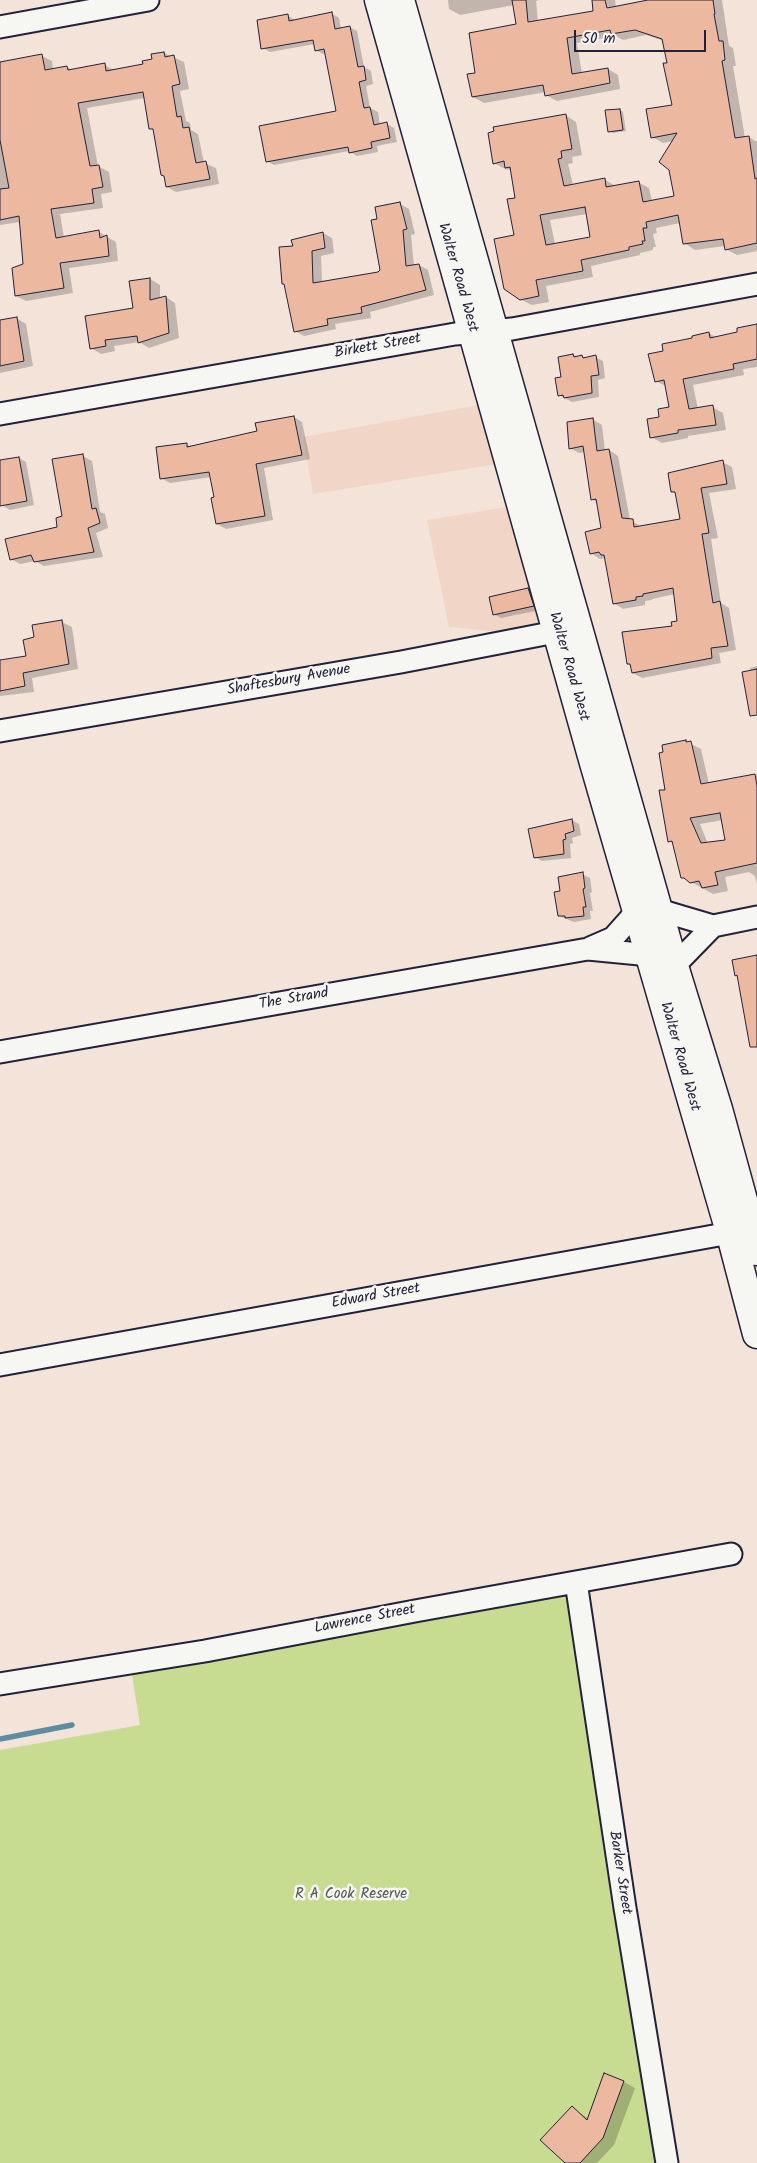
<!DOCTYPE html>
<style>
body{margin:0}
#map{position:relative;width:757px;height:2163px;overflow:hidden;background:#f3e3d9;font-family:Kalam,sans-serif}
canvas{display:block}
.scale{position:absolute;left:574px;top:30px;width:132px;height:22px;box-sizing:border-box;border:2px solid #22223b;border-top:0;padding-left:6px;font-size:15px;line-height:18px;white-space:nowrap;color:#22223b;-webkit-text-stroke:4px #f6f6f2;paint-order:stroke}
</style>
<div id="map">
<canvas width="757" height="2163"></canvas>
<div class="scale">50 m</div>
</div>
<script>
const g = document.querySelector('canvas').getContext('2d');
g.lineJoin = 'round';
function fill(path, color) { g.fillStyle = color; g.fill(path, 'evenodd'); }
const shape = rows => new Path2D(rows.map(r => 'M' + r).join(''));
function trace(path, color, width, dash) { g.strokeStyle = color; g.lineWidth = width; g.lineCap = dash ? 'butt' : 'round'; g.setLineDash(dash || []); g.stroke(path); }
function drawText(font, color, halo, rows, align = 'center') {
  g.font = font + ' Kalam,sans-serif'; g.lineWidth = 5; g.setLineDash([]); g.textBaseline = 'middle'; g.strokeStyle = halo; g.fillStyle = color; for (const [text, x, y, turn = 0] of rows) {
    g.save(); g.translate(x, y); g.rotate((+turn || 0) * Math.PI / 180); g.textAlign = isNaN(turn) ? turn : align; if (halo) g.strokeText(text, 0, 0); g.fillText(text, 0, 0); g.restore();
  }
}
fill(shape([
 [478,405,497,464,313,494,303,437],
 [507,507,544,636,449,627,427,520]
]), '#f1d6c8');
fill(shape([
 [576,1582,667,2163,0,2163,0,1750,140,1725,130,1663]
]), '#c8dc91');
fill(shape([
 [448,0,540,0,536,1,538,22,595,12,593,0,615,0,616,7,647,2,647,0,722,0,729,46,733,48,736,66,733,66,745,138,749,137,757,142,757,251,737,255,726,249,725,246,695,250,684,243,680,223,656,228,657,233,653,234,656,247,653,247,653,250,640,253,640,255,591,266,593,277,546,286,549,302,532,305,520,299,515,236,517,199,511,170,505,169,494,163,565,115,576,122,582,155,572,157,573,163,568,164,573,185,604,179,615,186,638,182,649,188,652,201,675,197,673,141,663,143,652,137,674,106,664,41,646,35,623,40,616,36,577,43,582,74,608,69,618,75,620,89,557,101,546,95,546,92,484,103,473,97,477,74,517,25,514,5,460,15,449,9],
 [587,214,591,238,555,244,550,220],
 [331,13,339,18,341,29,349,27,357,31,364,67,371,71,373,84,366,86,370,108,378,112,380,125,387,124,394,128,397,142,377,146,378,152,357,156,349,151,274,165,267,161,338,112,327,54,323,54,316,50,315,44,270,52,263,48,288,16,295,20],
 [164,53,184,62,189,89,180,91,186,121,190,123,191,130,198,134,204,163,216,168,219,184,176,192,167,187,154,131,150,128,145,98,87,108,98,166,109,172,112,192,101,194,103,208,60,214,64,238,99,232,116,242,118,261,69,268,73,293,26,301,16,296,24,265,20,222,0,225,0,65,42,56,52,61,53,70,67,67,72,70,105,65,115,71,145,65],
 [620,110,623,112,626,131,613,133,609,131],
 [400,204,409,209,415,234,411,235,414,266,419,265,428,270,434,295,370,312,371,318,335,324,336,329,304,336,295,331,286,285,283,283,294,247,293,240,323,233,332,238,334,253,321,256,322,283,378,274,381,270,379,220],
 [150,279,160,285,160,299,166,297,175,303,179,338,149,348,139,342,114,346,115,351,101,354,91,348,135,309,131,282],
 [16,318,26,324,33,366,0,373,0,321],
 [757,326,757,367,743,369,744,375,693,385,698,409,712,407,723,413,726,430,688,436,688,438,662,443,651,437,661,418,670,408,667,387,656,381,665,352,709,333,717,338,739,333],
 [573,355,586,358,595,357,603,361,605,378,598,380,599,397,572,402,559,395,562,378],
 [294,417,302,422,310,459,264,468,273,520,226,529,217,524,212,477,170,483,161,478,186,444,191,447,258,432],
 [592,419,602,425,605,451,609,450,618,456,630,520,642,527,682,520,677,494,673,492,722,462,732,467,736,489,709,493,718,538,711,539,721,603,729,608,736,650,719,653,721,663,642,678,633,673,632,666,628,664,679,622,675,594,652,599,652,600,645,601,645,605,623,609,614,603,606,558,600,559,591,553,602,529,598,503,592,499,585,452,579,453,570,448],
 [83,456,92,461,100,512,105,514,108,528,96,533,103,557,44,566,35,561,20,564,11,559,59,528],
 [19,458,26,462,34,505,10,510,2,505,0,494,0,462],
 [528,589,536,594,540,610,501,618,494,614],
 [62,622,72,627,78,669,32,678,34,692,0,696,0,661,27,657,35,638],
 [757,666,757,710,750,668],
 [685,741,701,749,709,784,757,775,757,884,755,876,749,872,725,877,728,891,713,894,682,877,674,844,669,841,663,816,665,815,667,791],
 [723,820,726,842,708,844,700,824],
 [572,820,579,824,581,835,572,838,573,843,570,844,571,858,542,861,535,857],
 [582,874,590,878,592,892,590,893,593,911,590,911,591,919,574,922,559,916,562,892],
 [624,2082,635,2088,614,2145,597,2163,567,2163,572,2108,589,2119]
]), '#0003');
trace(shape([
 [0,1739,72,1725]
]), '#5d8d9e', 5.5);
const building = shape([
 [512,0,526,0,528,22,593,11,592,0,605,0,607,8,648,0,713,0,715,14,714,14,719,41,723,41,725,60,722,61,735,138,749,136,755,179,757,178,757,243,725,250,723,239,683,244,678,215,646,222,647,228,643,228,645,241,642,241,643,244,629,247,629,250,581,260,583,271,536,280,539,296,520,300,504,289,494,239,514,235,507,199,515,198,510,167,505,168,504,161,493,164,488,133,494,131,493,127,566,114,572,149,561,151,562,158,558,159,564,186,605,178,606,187,639,181,643,202,674,196,669,170,659,162,677,133,651,138,646,109,672,105,663,63,667,63,662,39,635,30,611,34,610,30,567,38,572,74,608,68,610,83,545,96,543,85,472,97,467,74,475,73,469,33,516,24,512,0],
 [585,207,590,237,546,245,540,215,585,207],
 [332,12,335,29,350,26,358,67,364,66,366,80,359,82,364,108,370,107,374,125,387,122,390,138,371,142,372,148,349,153,348,147,266,162,259,126,336,111,324,49,315,51,313,40,261,49,257,20,288,14,289,21,332,12],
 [164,52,165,57,174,55,180,84,172,86,177,117,181,116,183,128,189,127,196,163,206,161,210,179,166,187,164,176,161,175,153,129,149,129,143,92,78,103,90,166,99,165,103,187,92,189,94,203,51,209,56,238,99,230,100,238,107,235,109,256,60,263,64,288,15,296,12,268,23,264,19,216,0,220,0,189,9,188,0,140,0,62,42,54,45,70,67,66,68,70,105,63,106,71,143,64,142,61,152,59,151,54,164,52],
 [620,109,623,130,608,132,605,110,620,109],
 [400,202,407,229,403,230,406,266,419,264,426,290,361,307,362,313,327,319,328,325,294,332,284,284,282,284,279,247,293,246,291,240,323,232,325,248,312,251,313,283,378,272,380,270,371,220,377,219,375,207,400,202],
 [150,278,150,300,166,296,169,333,138,343,137,336,105,340,106,346,90,349,85,316,133,308,129,281,150,278],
 [17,317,24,361,0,366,0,320,17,317],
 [757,324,757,359,733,364,734,369,683,379,689,409,713,405,716,425,678,430,678,433,650,438,647,419,659,417,658,409,669,407,664,380,655,382,648,354,663,351,662,344,692,338,692,336,709,332,710,338,737,332,737,328,757,324],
 [573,354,574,357,582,355,583,358,596,355,599,375,591,376,592,393,564,398,563,395,558,396,555,378,561,377,558,357,573,354],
 [294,416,302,455,256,464,265,516,216,524,211,498,214,497,209,472,160,479,156,447,187,443,187,447,257,431,255,423,294,416],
 [593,418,597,451,609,449,622,518,633,519,634,527,680,519,675,492,671,492,668,473,723,460,727,484,701,488,709,533,702,534,713,603,720,601,728,646,711,648,712,658,632,673,630,664,627,664,622,632,672,626,671,622,677,621,673,588,643,594,643,596,636,597,636,600,613,604,604,555,601,555,599,552,590,554,585,532,601,528,596,499,591,500,583,446,569,449,567,422,593,418],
 [83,454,92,509,96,508,100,523,88,528,94,552,34,562,31,555,10,560,5,539,57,527,56,518,62,516,52,459,83,454],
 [19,457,27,501,0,506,0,460,19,457],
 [528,588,534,606,493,615,489,597,528,588],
 [62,620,69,664,23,673,25,686,0,691,0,660,26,656,23,640,34,637,32,625,62,620],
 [757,669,757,715,750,716,742,672,757,669],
 [686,740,686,742,691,741,701,784,755,774,757,786,757,863,715,872,718,885,702,888,699,881,690,883,684,878,681,878,672,841,668,842,659,790,665,790,659,753,663,752,662,745,686,740],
 [720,813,725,840,701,843,690,818,720,813],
 [572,819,574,831,565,834,566,839,563,840,564,854,534,858,528,829,572,819],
 [583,872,585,888,583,889,586,907,583,907,584,916,565,918,565,916,558,916,554,892,560,891,558,877,583,872],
 [757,955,757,1047,750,1047,737,975,735,976,732,960,757,955],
 [604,2073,624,2081,603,2138,580,2163,565,2163,540,2140,572,2106,587,2120,604,2073]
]);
fill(building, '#edb8a0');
trace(building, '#22223b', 1);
const minor = shape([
 [0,27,148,0],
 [0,414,455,334,512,329,757,284],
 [0,731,401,662,571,629],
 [659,910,713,926,757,917],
 [590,948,613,938,637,911],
 [674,966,713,926],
 [0,1052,588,949,650,955],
 [0,1365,719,1235,731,1235,745,1231],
 [576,1582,625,1908,667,2163],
 [0,1684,205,1651,415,1611,731,1554]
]);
const primary = shape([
 [379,0,594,763,731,1235,757,1334],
 [400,0,674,966,718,1109,757,1251]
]);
trace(minor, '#22223b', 25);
trace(primary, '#22223b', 31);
trace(minor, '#f6f6f2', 21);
trace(primary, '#f6f6f2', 28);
drawText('15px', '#22223b', '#f6f6f2', [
 ["Walter Road West",457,278,74],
 ["Birkett Street",378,347,-10],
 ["Walter Road West",568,667,74],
 ["Shaftesbury Avenue",289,681,-10],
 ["The Strand",294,1000,-10],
 ["Walter Road West",679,1057,74],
 ["Edward Street",376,1297,-10],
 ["Lawrence Street",365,1620,-11],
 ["Barker Street",619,1873,81]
]);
drawText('15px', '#545a55', '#f6f6f2', [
 ["R A Cook Reserve",351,1895]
]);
</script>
